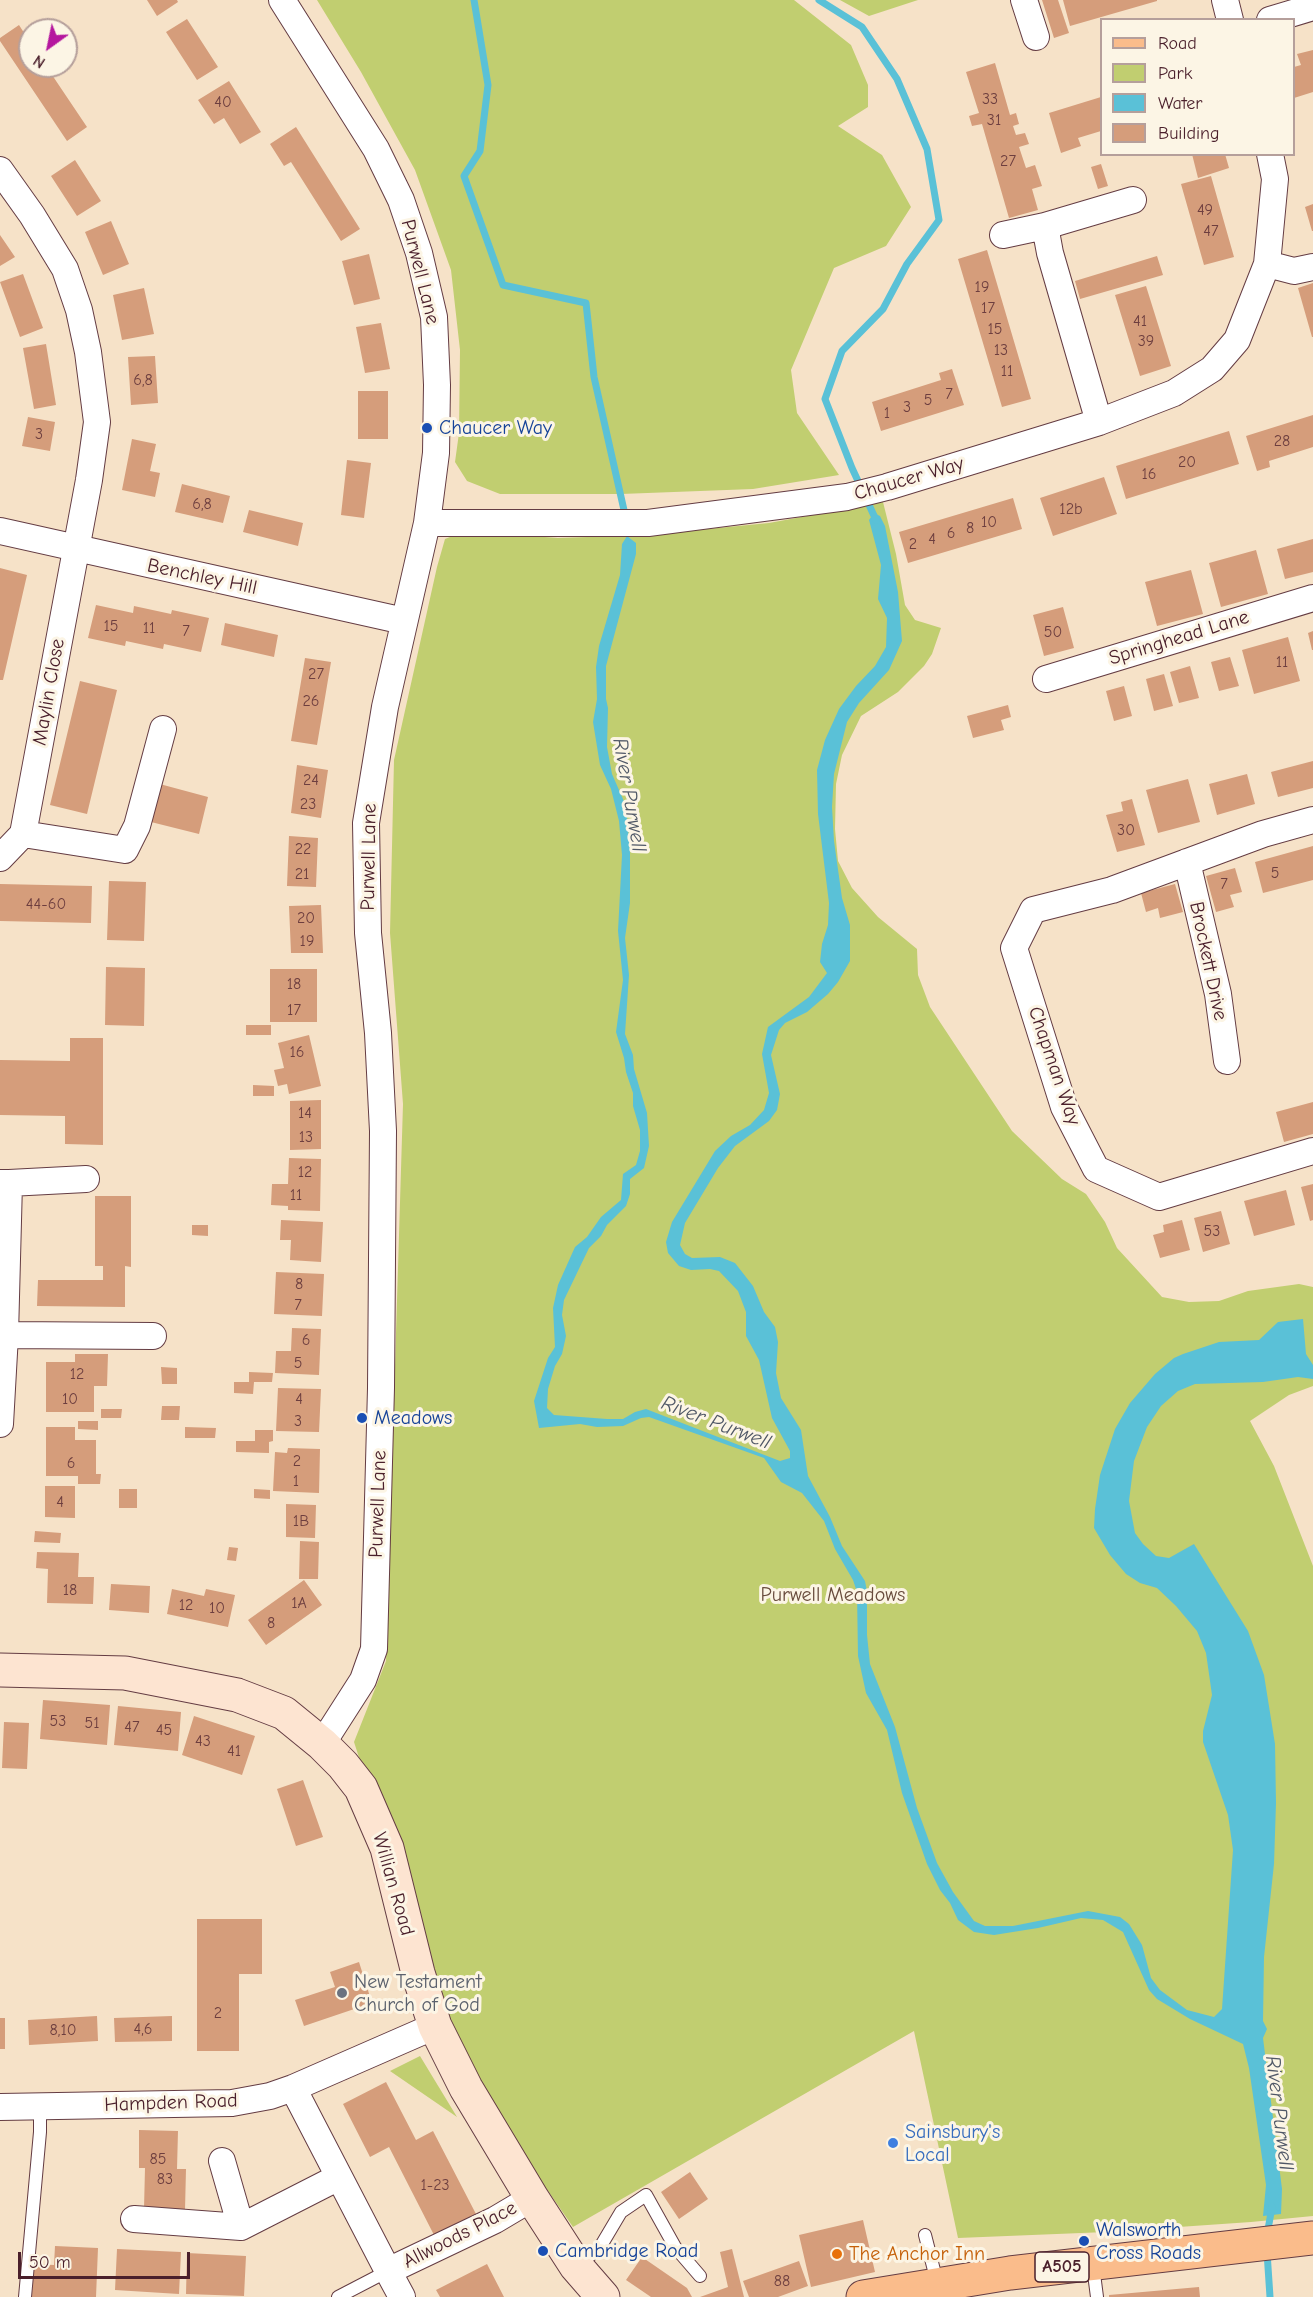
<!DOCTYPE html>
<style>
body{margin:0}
#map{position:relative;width:1313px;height:2297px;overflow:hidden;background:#f6e2c8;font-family:"Comic Neue",sans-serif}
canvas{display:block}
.legend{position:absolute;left:1100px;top:18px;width:195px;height:138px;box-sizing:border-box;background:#fcf5e5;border:2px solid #b59f9b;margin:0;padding:8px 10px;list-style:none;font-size:18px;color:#4a1f2b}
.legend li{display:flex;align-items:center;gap:12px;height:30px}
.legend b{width:30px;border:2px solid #b59f9b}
.north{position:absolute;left:18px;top:18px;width:60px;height:60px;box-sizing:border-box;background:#fcf5e5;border:2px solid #b59f9b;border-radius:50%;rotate:213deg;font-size:16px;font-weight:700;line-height:24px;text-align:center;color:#4a1f2b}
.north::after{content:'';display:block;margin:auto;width:21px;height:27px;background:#b5179e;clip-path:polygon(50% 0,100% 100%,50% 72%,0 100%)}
.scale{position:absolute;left:18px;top:2252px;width:172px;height:27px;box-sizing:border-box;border:3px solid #4a1f2b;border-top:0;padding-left:8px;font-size:18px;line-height:21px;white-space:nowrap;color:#4a1f2b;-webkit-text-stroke:4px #fcf5e5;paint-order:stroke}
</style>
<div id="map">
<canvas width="1313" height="2297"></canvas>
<ul class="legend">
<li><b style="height:8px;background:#fabc8b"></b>Road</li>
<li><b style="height:16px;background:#c1ce70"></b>Park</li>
<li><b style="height:16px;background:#5ac1d7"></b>Water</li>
<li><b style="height:16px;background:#d59d7b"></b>Building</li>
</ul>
<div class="north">N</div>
<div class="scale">50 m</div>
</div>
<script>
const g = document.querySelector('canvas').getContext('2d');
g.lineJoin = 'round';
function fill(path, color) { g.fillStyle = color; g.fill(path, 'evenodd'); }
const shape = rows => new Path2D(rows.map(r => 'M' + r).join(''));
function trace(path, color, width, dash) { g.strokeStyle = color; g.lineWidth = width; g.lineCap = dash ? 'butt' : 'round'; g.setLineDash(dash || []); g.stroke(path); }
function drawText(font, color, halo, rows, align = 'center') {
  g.font = font + ' "Comic Neue",sans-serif'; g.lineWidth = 6; g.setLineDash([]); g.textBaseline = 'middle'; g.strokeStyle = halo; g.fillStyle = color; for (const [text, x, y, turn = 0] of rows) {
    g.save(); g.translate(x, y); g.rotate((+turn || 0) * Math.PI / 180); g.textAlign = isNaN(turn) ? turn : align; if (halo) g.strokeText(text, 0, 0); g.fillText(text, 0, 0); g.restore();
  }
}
fill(shape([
 [317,0,794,0,851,45,868,85,868,107,838,126,882,155,911,207,886,246,834,268,791,370,797,413,839,475,753,489,621,494,500,494,467,481,455,462,459,433,460,350,451,270,415,170,361,72],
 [840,0,918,0,869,16],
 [883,502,896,554,905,605,915,620,941,628,932,654,924,666,898,692,861,716,842,755,836,784,835,829,838,861,852,888,878,917,917,949,918,975,930,1007,1012,1131,1062,1179,1086,1194,1105,1222,1117,1248,1162,1297,1189,1302,1219,1301,1248,1291,1299,1284,1313,1287,1313,1386,1289,1395,1250,1421,1274,1466,1313,1566,1313,2216,1251,2222,1106,2232,958,2238,914,2031,573,2227,498,2119,440,2008,354,1742,386,1661,403,1104,390,933,394,760,437,567,445,539,465,531,558,538,646,535,769,523],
 [420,2056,457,2117,390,2071]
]), '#c1ce70');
fill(shape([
 [874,513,880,516,885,526,898,592,902,641,889,670,859,703,847,722,834,774,832,807,834,841,842,898,850,925,850,961,838,982,828,994,807,1012,785,1023,779,1030,771,1055,780,1094,777,1110,769,1121,735,1146,718,1168,685,1223,680,1245,685,1254,692,1258,720,1257,735,1263,753,1286,764,1312,775,1327,778,1342,776,1373,781,1398,801,1430,808,1476,830,1517,842,1546,865,1581,867,1591,867,1635,870,1664,895,1727,917,1808,937,1863,953,1892,974,1921,985,1926,1013,1926,1088,1911,1120,1917,1129,1924,1142,1945,1151,1978,1160,1990,1187,2010,1214,2017,1222,2009,1233,1850,1228,1815,1203,1742,1203,1731,1212,1695,1206,1653,1197,1631,1176,1606,1157,1588,1140,1583,1126,1574,1110,1555,1094,1528,1095,1509,1100,1475,1115,1429,1130,1403,1155,1374,1174,1358,1183,1354,1219,1342,1259,1340,1278,1322,1303,1319,1306,1354,1313,1365,1313,1379,1298,1377,1263,1382,1195,1384,1178,1391,1161,1406,1147,1427,1134,1461,1129,1501,1135,1533,1143,1544,1156,1556,1169,1558,1194,1544,1248,1631,1264,1675,1275,1744,1276,1803,1274,1864,1264,1957,1263,2021,1267,2029,1263,2038,1282,2189,1281,2214,1263,2216,1266,2185,1249,2068,1243,2044,1190,2019,1157,1999,1149,1990,1123,1932,1103,1920,1081,1918,1038,1928,994,1935,974,1932,958,1920,950,1903,940,1890,927,1864,902,1793,887,1730,866,1693,858,1656,857,1592,853,1580,835,1549,824,1521,802,1493,781,1482,764,1458,649,1417,641,1418,623,1426,597,1427,580,1424,539,1428,534,1401,548,1358,555,1347,553,1308,558,1285,575,1247,587,1237,601,1217,621,1200,623,1174,636,1165,640,1151,640,1130,633,1106,633,1093,626,1072,624,1058,616,1032,623,980,618,931,622,855,619,821,611,789,600,765,593,722,597,699,596,667,599,646,620,575,622,544,627,536,636,543,636,554,606,666,606,699,608,708,607,747,612,774,626,806,630,850,630,903,625,938,629,975,625,1034,633,1055,634,1069,647,1113,649,1146,644,1168,630,1179,630,1194,626,1206,607,1225,601,1236,589,1248,564,1300,562,1315,566,1336,562,1354,555,1366,548,1389,547,1408,554,1415,607,1419,623,1419,635,1412,646,1409,780,1461,790,1458,790,1451,772,1418,759,1360,746,1336,746,1312,738,1291,719,1271,710,1269,691,1270,679,1266,668,1253,666,1242,672,1222,715,1151,731,1136,750,1125,764,1110,769,1093,762,1054,768,1027,809,997,827,973,820,962,822,944,828,925,829,903,818,814,817,770,825,740,839,709,856,686,875,666,886,647,887,618,878,599,881,565,869,520]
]), '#5ac1d7');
trace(shape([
 [474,0,488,85,480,151,464,176,503,285,586,303,594,377,626,519],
 [819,0,862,27,897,79,927,149,939,220,907,264,883,309,842,351,825,399,852,468,876,520],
 [1267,2235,1272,2207],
 [1267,2252,1270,2297]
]), '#5ac1d7', 7);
fill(shape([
 [147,0,177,0,178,2,157,16],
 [1042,0,1058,0,1069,33,1054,38],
 [1063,0,1157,0,1157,1,1070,26],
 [187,19,218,67,197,80,166,32],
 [19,25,30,42,30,66,46,66,87,127,67,141,0,41,0,38],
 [1313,50,1313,92,1294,98,1294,67,1301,65,1297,54],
 [995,63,1010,115,1016,113,1019,124,1013,126,1016,135,1025,133,1029,144,1019,147,1026,168,1035,165,1042,186,1032,189,1038,210,1009,218,982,124,972,126,969,116,979,113,966,72],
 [229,81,261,132,240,144,224,118,214,124,198,100],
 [1101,97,1101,131,1078,138,1081,146,1061,153,1049,113],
 [296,127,360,229,341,241,291,162,284,166,270,144],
 [1192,154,1225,154,1229,168,1198,178],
 [75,160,101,201,77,216,51,176],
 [1101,164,1108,186,1098,189,1091,167],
 [1211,176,1234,257,1204,265,1181,184],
 [1313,204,1313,231,1312,231,1305,207],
 [111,221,129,264,103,275,85,232],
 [0,235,15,257,0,266],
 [987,250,1031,399,1002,407,958,259],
 [369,254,380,299,354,305,342,261],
 [1157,256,1163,275,1080,299,1075,281],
 [23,274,43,328,20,337,0,282],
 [1313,283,1313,337,1312,337,1298,288],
 [1146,286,1171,366,1140,376,1115,295],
 [144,288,154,334,122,340,113,295],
 [381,323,390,369,365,373,356,327],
 [46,344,56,405,34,409,23,348],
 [155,356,158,403,131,405,128,357],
 [952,369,964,405,881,431,872,402,941,380,939,373],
 [358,391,388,391,388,439,358,439],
 [1313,415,1313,447,1269,461,1270,467,1257,471,1246,436],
 [28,417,55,422,50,451,22,446],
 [1229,431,1239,464,1126,499,1116,466],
 [132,439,156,444,150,471,160,473,155,497,122,490],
 [347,460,371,463,364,518,341,515],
 [1104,477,1117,514,1053,536,1040,498],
 [182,484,230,496,223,523,175,512],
 [1013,498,1022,529,908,563,899,532],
 [249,510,303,523,298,546,243,532],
 [1313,539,1313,572,1285,579,1277,549],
 [1256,550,1268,594,1221,607,1209,563],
 [0,568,27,575,3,680,0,680],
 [1191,570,1203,614,1157,626,1145,582],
 [96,605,133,613,134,606,171,614,172,610,209,618,201,652,164,644,163,649,126,641,125,646,88,638],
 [1063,607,1074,648,1044,656,1033,615],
 [225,623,278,635,274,657,221,645],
 [1313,631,1313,650,1312,650,1308,633],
 [1288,637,1300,681,1254,694,1242,650],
 [1230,657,1239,686,1219,691,1211,662],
 [305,658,331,662,317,745,291,741],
 [1190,666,1199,698,1179,703,1170,672],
 [1164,674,1173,706,1154,711,1146,679],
 [80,681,117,690,87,814,50,805],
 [1124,686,1132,716,1114,721,1106,691],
 [1008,705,1011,717,1001,720,1004,730,973,738,967,716],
 [1313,761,1313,788,1278,797,1271,772],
 [297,765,328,770,321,818,291,813],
 [1247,774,1255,804,1217,815,1209,784],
 [1188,779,1200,822,1158,833,1146,790],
 [156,783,208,797,199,834,147,821],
 [1132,799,1145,845,1117,852,1106,815,1123,811,1121,802],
 [289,836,318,838,316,887,287,886],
 [1313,846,1313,880,1263,893,1255,862],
 [1235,868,1242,892,1230,895,1234,907,1216,912,1206,876],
 [109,881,146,882,144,941,107,940],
 [0,884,92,886,91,923,0,921],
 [1175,884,1183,912,1160,918,1158,908,1146,912,1141,893],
 [321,905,323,953,291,953,289,906],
 [106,967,145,968,144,1026,105,1025],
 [270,969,317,969,317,1022,270,1022],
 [246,1025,271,1025,271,1035,246,1035],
 [309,1035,321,1086,289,1094,287,1084,278,1086,274,1070,284,1068,278,1043],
 [70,1038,103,1038,103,1145,65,1144,65,1116,0,1115,0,1060,70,1061],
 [253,1085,274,1086,274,1096,253,1096],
 [321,1100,321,1149,290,1150,290,1101],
 [1313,1102,1313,1134,1284,1142,1276,1112],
 [289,1158,321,1159,320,1211,288,1210,288,1206,271,1205,272,1184,288,1184],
 [1313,1184,1313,1220,1310,1221,1301,1187],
 [1286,1190,1295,1225,1254,1236,1244,1201],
 [95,1196,131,1196,131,1267,125,1266,125,1307,37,1306,38,1280,103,1280,103,1266,95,1266],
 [1221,1211,1230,1244,1203,1252,1194,1218],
 [281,1220,323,1222,321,1262,290,1260,291,1240,280,1240],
 [1182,1220,1190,1250,1160,1258,1153,1235,1164,1232,1163,1225],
 [192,1225,208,1225,208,1236,192,1235],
 [276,1272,324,1274,322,1316,274,1314],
 [292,1328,321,1329,319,1375,275,1373,276,1351,291,1351],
 [75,1354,108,1354,107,1386,94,1386,94,1412,46,1412,46,1362,75,1362],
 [161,1367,177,1368,177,1384,162,1384],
 [249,1372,273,1373,272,1382,254,1382,253,1394,234,1393,234,1382,249,1382],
 [278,1388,321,1389,319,1432,276,1431],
 [162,1406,180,1406,179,1420,161,1420],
 [101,1409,122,1409,121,1418,101,1418],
 [78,1421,98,1421,98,1430,78,1429],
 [46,1427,75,1427,75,1440,96,1440,96,1474,101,1474,100,1484,78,1484,78,1476,46,1476],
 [185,1427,216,1428,215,1438,185,1438],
 [255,1430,273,1430,273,1441,269,1442,269,1453,236,1452,236,1441,255,1441],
 [288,1448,320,1449,319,1493,273,1491,275,1452,287,1453],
 [45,1486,75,1486,75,1518,45,1517],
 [119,1489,137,1489,137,1508,119,1508],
 [254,1489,270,1490,270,1499,254,1498],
 [286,1504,316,1505,315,1538,286,1537],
 [35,1531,61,1533,60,1543,34,1542],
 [300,1541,319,1542,318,1579,299,1579],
 [229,1547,238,1548,236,1561,227,1560],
 [37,1552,79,1553,78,1577,94,1577,93,1604,47,1603,48,1569,36,1568],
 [304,1580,322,1605,266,1645,248,1620],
 [111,1584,150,1586,149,1613,109,1610],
 [172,1589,204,1596,206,1589,235,1595,228,1627,167,1614],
 [43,1700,110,1705,107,1745,40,1739],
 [118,1706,181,1712,178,1751,114,1745],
 [194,1716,255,1736,242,1775,182,1755],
 [4,1722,29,1723,27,1769,2,1768],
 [303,1780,323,1837,296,1846,277,1789],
 [197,1919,262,1919,262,1974,239,1974,239,2051,197,2051],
 [359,1962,372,2003,304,2026,295,2000,335,1987,330,1972],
 [97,2016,98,2041,29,2045,28,2020],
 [172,2016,172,2041,115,2042,114,2018],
 [0,2018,5,2018,5,2049,0,2049],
 [386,2082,416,2140,433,2131,476,2214,434,2235,389,2147,370,2157,343,2104],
 [139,2130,178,2131,177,2169,186,2169,185,2210,144,2209,145,2168,139,2168],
 [690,2172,708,2199,679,2219,661,2192],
 [863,2220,875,2272,811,2287,799,2235],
 [55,2246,98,2248,96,2297,32,2297,33,2264,54,2265],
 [117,2249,181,2252,179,2294,115,2290],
 [732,2249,744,2297,700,2297,728,2287,720,2252],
 [187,2253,246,2256,244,2296,186,2294],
 [642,2257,687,2288,692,2297,651,2297,626,2280],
 [799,2261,808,2286,778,2297,749,2297,743,2281],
 [487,2264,504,2297,440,2297,436,2290],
 [1199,2287,1200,2297,1109,2297,1109,2295]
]), '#d59d7b');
const lane = shape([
 [925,2235,937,2282],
 [578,2264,599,2249,621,2212,646,2195,675,2247,700,2276],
 [1093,2266,1097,2297],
 [25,2297,40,2132,40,2107],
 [338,2297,388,2271]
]);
const street = shape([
 [282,0,376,149,401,200,419,253,434,317,437,385,436,453,427,523,385,707,366,823,368,933,378,1033,383,1131,381,1388,374,1649,363,1680,322,1744],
 [1024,0,1036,37],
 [1225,0,1230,20],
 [1270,20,1313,7],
 [0,170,32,215,65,269,79,310,88,352,97,422,89,480,23,834,0,858],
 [1003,235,1045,226],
 [1267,264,1294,271,1313,267],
 [1099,422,1050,253,1045,226,1133,200],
 [427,523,648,523,847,497,887,487,1099,422,1174,393,1212,369,1237,340,1267,264,1275,179,1270,154],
 [0,531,404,621],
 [1046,679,1313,598],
 [1313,820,1263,834,1112,890,1033,910,1014,948,1064,1107,1096,1169,1159,1197,1313,1151],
 [23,834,125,850,137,826,163,729],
 [1187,862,1218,994,1227,1061],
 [0,1183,9,1183,5,1335,0,1424],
 [9,1183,86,1179],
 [5,1335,153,1336],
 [293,2088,388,2271,495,2220,532,2198],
 [0,2107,232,2103,270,2096,293,2088,435,2026],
 [222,2161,241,2227],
 [134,2219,241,2227,339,2177],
 [388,2271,402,2297]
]);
const secondary = shape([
 [0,1670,125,1673,237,1695,284,1713,322,1744,343,1765,361,1788,387,1848,418,1973,435,2026,466,2088,532,2198,576,2266,603,2297]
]);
const primary = shape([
 [863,2297,1010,2273,1313,2238]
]);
trace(lane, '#643c43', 14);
trace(street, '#643c43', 28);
trace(secondary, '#643c43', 35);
trace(primary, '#643c43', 35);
trace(lane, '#fff', 12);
trace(street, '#fff', 26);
trace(secondary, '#fde4d1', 33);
trace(primary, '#fabc8b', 33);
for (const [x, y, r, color] of [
 [427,428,6,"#1a4fb4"],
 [362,1418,6,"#1a4fb4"],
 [342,1993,6,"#6b7280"],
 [893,2143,6,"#3f7fe0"],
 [1084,2241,6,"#1a4fb4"],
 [543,2251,6,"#1a4fb4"],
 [837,2254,6,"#e8710a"]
]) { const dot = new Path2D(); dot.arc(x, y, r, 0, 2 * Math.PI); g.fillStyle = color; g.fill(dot); trace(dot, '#fcf5e5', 2); }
drawText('16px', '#6d3e3f', null, [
 ["33",990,99],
 ["40",223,102],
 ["31",994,120],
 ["27",1008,161],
 ["49",1205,210],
 ["47",1211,231],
 ["19",982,287],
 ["17",988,308],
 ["41",1140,321],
 ["15",995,329],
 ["39",1146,341],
 ["13",1001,350],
 ["11",1007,371],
 ["6,8",143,380],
 ["7",949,394],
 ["5",928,400],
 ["3",907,407],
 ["1",887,413],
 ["3",39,434],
 ["28",1282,441],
 ["20",1187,462],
 ["16",1149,474],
 ["6,8",202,504],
 ["12b",1071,509],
 ["10",989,522],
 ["8",970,528],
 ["6",951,533],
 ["4",932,539],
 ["2",913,544],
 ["15",111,626],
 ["11",149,628],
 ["7",186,631],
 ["50",1053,632],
 ["11",1282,662],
 ["27",316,674],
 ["26",311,701],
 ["24",311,780],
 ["23",308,804],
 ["30",1126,830],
 ["22",303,849],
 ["5",1275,873],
 ["21",302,874],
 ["7",1224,884],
 ["44-60",46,904],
 ["20",306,918],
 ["19",307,941],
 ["18",294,984],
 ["17",294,1010],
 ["16",297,1052],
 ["14",305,1113],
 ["13",306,1137],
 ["12",305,1172],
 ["11",296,1195],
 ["53",1212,1231],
 ["8",299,1284],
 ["7",298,1305],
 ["6",306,1340],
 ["5",298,1363],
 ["12",77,1374],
 ["10",70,1399],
 ["4",299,1399],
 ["3",298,1421],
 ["2",297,1461],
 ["6",71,1463],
 ["1",296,1481],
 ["4",60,1502],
 ["1B",301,1521],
 ["18",70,1590],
 ["1A",299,1603],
 ["12",186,1605],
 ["10",217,1608],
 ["8",271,1623],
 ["53",58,1721],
 ["51",92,1723],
 ["47",132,1727],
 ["45",164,1730],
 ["43",203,1741],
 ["41",234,1751],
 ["2",218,2013],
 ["4,6",143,2029],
 ["8,10",63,2030],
 ["85",158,2159],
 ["83",165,2179],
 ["1-23",435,2185],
 ["88",782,2281]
]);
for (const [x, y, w] of [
 [1062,2267,54]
]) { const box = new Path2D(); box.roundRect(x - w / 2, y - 15, w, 30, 4.5); g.fillStyle = '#fcf5e5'; g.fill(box); trace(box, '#4a1f2b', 1.5); }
drawText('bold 18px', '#4a1f2b', null, [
 ["A505",1062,2267]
]);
drawText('20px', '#4a1f2b', '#fcf5e5', [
 ["Purwell Lane",420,272,76],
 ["Chaucer Way",909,479,-16],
 ["Benchley Hill",202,577,12],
 ["Springhead Lane",1179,638,-17],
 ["Maylin Close",49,692,-80],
 ["Purwell Lane",369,857,-89],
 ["Brockett Drive",1208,961,78],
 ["Chapman Way",1054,1066,71],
 ["Purwell Lane",378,1504,-88],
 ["Willian Road",393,1884,74],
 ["Hampden Road",171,2103,-2],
 ["Allwoods Place",460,2235,-27]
]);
drawText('20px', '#164399', '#fcf5e5', [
 ["Chaucer Way",439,428],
 ["Meadows",374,1418],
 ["Walsworth",1096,2230],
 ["Cross Roads",1096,2253],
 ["Cambridge Road",555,2251]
], 'left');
drawText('20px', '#684b3c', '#fcf5e5', [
 ["Purwell Meadows",833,1595]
]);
drawText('20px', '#5b616d', '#fcf5e5', [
 ["New Testament",354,1982],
 ["Church of God",354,2005]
], 'left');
drawText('20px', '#366cbe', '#fcf5e5', [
 ["Sainsbury's",905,2132],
 ["Local",905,2155]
], 'left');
drawText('20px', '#c56008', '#fcf5e5', [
 ["The Anchor Inn",849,2254]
], 'left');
drawText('italic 21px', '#505867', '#fcf5e5', [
 ["River Purwell",629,795,80],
 ["River Purwell",716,1423,21],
 ["River Purwell",1279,2113,83]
]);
</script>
